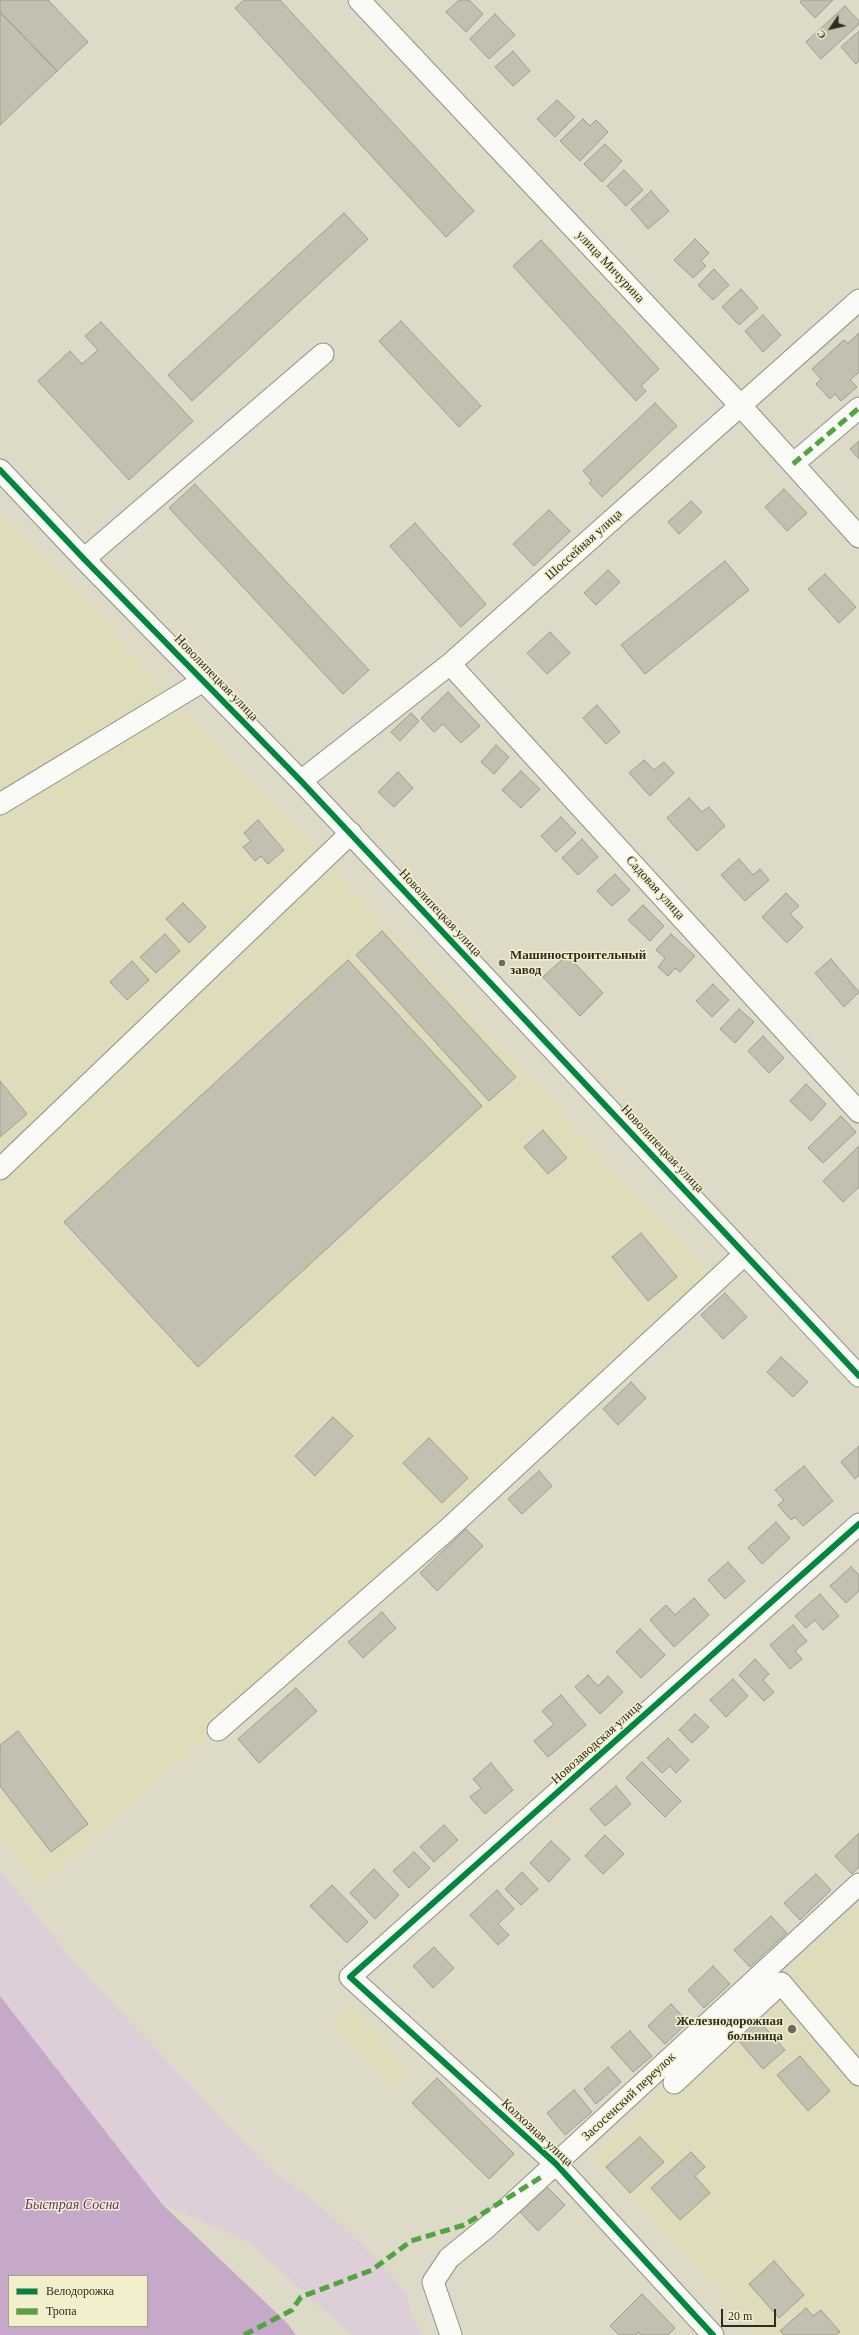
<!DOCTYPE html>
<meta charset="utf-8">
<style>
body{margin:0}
#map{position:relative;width:859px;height:2335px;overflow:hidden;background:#dddbc8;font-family:Georgia,serif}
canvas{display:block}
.legend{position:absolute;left:8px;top:2275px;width:140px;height:52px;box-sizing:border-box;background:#f2efcd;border:1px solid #a3a187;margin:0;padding:5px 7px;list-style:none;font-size:12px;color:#2d2c1f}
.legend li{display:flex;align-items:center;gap:8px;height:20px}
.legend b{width:20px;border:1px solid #a3a187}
.north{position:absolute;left:811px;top:8px;width:40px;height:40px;-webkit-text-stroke:3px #f2efcd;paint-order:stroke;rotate:236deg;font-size:11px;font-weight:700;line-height:16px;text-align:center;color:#2d2c1f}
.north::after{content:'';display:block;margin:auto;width:14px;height:18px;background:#2d2c1f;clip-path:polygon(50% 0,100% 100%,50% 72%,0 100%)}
.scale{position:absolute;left:721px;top:2309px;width:55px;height:18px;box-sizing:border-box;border:2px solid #2d2c1f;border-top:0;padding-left:5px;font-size:12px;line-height:14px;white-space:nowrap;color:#2d2c1f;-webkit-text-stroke:3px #f2efcd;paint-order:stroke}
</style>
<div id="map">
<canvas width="859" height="2335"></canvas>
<ul class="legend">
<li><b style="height:5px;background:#00873e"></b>Велодорожка</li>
<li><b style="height:5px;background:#52a441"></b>Тропа</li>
</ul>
<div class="north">С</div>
<div class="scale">20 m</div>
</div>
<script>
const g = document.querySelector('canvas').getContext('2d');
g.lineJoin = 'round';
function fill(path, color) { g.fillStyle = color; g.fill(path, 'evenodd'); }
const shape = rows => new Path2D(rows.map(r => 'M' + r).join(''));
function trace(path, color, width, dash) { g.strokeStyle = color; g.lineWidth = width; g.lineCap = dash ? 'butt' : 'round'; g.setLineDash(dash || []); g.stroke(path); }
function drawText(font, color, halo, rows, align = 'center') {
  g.font = font + ' Georgia,serif'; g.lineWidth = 3; g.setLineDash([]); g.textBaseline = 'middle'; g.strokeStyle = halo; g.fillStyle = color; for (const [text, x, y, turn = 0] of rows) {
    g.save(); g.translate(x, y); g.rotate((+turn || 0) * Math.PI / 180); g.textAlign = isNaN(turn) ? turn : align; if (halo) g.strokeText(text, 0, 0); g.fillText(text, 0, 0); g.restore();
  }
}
fill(shape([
 [0,509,718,1278,218,1730,40,1887,0,1840],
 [859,1902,859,2335,758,2335,591,2157],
 [350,2002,412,2071,393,2089,330,2020]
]), '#dfdcbc');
fill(shape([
 [0,1871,73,1961,265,2165,317,2203,375,2257,406,2293,411,2316,422,2335,351,2335,249,2242,162,2204,0,1996]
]), '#ddced8');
fill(shape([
 [0,1996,162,2204,287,2323,296,2335,0,2335],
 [9,2276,147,2276,147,2326,9,2326]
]), '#c6a9c9');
const building = shape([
 [0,0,48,0,88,42,57,71,0,12,0,0],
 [244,0,280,0,474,211,446,237,235,8,244,0],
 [459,0,469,0,483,14,466,32,446,12,459,0],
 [802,0,833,0,815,18,800,2,802,0],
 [845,6,859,21,859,24,821,59,806,42,845,6],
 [0,12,57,71,0,125,0,12],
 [495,14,515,35,489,59,470,39,495,14],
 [859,31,859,61,856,64,841,47,859,31],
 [513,51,530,71,513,86,495,67,513,51],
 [557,100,575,117,555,137,537,119,557,100],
 [583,119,590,126,596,120,608,132,580,161,560,141,583,119],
 [605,144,622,161,602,182,584,164,605,144],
 [624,170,643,190,626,206,607,186,624,170],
 [651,191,669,211,648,229,631,209,651,191],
 [344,213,368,239,192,401,168,375,344,213],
 [695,239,709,253,701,261,706,266,693,278,674,260,695,239],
 [541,240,659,369,641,386,646,391,636,401,513,266,541,240],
 [714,269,729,285,713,300,698,285,714,269],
 [741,289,758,308,739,325,722,307,741,289],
 [763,315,781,335,763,352,745,331,763,315],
 [401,321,481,406,459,427,379,341,401,321],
 [101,322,193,421,129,480,38,381,70,351,82,364,98,350,85,336,101,322],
 [859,333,859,372,850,380,857,387,841,401,835,394,830,399,816,384,821,379,812,369,844,340,848,343,859,333],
 [655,403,677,426,602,497,589,483,592,481,583,471,655,403],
 [859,441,859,459,850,449,859,441],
 [195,484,369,670,343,694,169,508,195,484],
 [784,489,807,513,787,531,765,507,784,489],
 [691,501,702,512,679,534,668,522,691,501],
 [549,510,570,531,534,566,513,544,549,510],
 [415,523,486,604,461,627,390,546,415,523],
 [725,561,749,590,645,674,621,645,725,561],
 [608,570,620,582,596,605,584,593,608,570],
 [825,574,856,607,839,623,808,589,825,574],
 [550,632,570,653,547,674,527,653,550,632],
 [448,692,480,726,461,743,443,724,434,732,421,718,448,692],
 [597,705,620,732,606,744,583,718,597,705],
 [411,713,419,721,400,741,391,732,411,713],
 [496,745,509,757,494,774,481,762,496,745],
 [644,760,654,770,664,762,674,773,650,796,629,773,644,760],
 [521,771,540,789,521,808,502,790,521,771],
 [398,772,413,788,394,807,378,792,398,772],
 [689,798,702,812,709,807,725,826,697,851,667,818,689,798],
 [561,817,576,833,556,852,541,836,561,817],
 [258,820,284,850,268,864,261,856,255,861,243,847,251,841,244,833,258,820],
 [582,839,598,857,578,875,562,858,582,839],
 [739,859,753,875,760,869,769,880,745,901,721,875,739,859],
 [615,874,630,890,612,906,597,891,615,874],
 [786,893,799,906,790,914,803,927,787,943,762,917,786,893],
 [183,903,206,927,189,943,166,919,183,903],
 [643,905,664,926,650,941,628,920,643,905],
 [382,931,516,1077,489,1101,356,955,382,931],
 [165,934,180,951,156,973,140,957,165,934],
 [671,934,695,956,680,972,675,968,668,976,658,967,665,958,656,950,671,934],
 [567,955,603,993,580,1016,543,977,567,955],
 [831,959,859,992,844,1007,815,973,831,959],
 [348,960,482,1106,198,1367,64,1222,348,960],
 [132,961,149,980,127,1000,110,982,132,961],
 [713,984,729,1000,712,1017,696,1001,713,984],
 [739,1009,754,1022,735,1043,720,1029,739,1009],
 [763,1036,784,1058,769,1073,748,1051,763,1036],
 [0,1081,27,1114,0,1137,0,1081],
 [806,1084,826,1104,811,1121,790,1101,806,1084],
 [841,1116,856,1132,823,1163,808,1148,841,1116],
 [543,1130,567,1158,548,1174,524,1147,543,1130],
 [859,1146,859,1187,843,1202,823,1181,859,1146],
 [641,1233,677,1277,648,1301,612,1257,641,1233],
 [725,1293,747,1317,723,1339,701,1315,725,1293],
 [781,1357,808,1382,793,1397,767,1372,781,1357],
 [631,1382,646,1398,618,1425,603,1409,631,1382],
 [333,1417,353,1436,315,1476,295,1456,333,1417],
 [429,1438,468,1478,442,1503,403,1463,429,1438],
 [859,1446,859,1475,855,1479,841,1462,859,1446],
 [804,1466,833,1501,803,1526,795,1517,791,1520,778,1505,784,1500,775,1490,804,1466],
 [539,1471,552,1486,522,1514,508,1499,539,1471],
 [776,1522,790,1538,762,1564,748,1548,776,1522],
 [466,1529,483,1546,437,1591,420,1573,466,1529],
 [728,1562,745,1581,725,1599,708,1580,728,1562],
 [851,1567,859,1575,859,1591,846,1603,830,1586,851,1567],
 [820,1594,839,1616,823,1630,815,1620,806,1628,795,1616,820,1594],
 [694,1598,709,1615,674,1647,650,1620,666,1605,675,1615,694,1598],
 [382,1612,396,1628,363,1658,348,1642,382,1612],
 [793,1625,807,1641,795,1651,802,1659,790,1669,770,1645,793,1625],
 [640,1629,665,1655,641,1678,616,1652,640,1629],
 [755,1659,769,1674,763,1680,774,1692,764,1701,739,1675,755,1659],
 [588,1675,598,1686,608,1676,623,1692,600,1714,575,1687,588,1675],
 [733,1679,748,1696,726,1717,710,1700,733,1679],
 [296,1688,317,1711,259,1763,238,1739,296,1688],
 [561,1695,586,1725,548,1757,534,1741,554,1724,542,1711,561,1695],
 [695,1714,709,1727,692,1743,679,1730,695,1714],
 [18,1731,88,1824,51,1852,0,1786,0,1745,18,1731],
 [668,1738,689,1760,676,1773,670,1766,662,1773,647,1758,668,1738],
 [642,1762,681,1801,665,1817,626,1778,642,1762],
 [491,1763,513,1790,485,1814,470,1797,481,1788,473,1779,491,1763],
 [616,1786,631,1804,605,1826,590,1809,616,1786],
 [444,1825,458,1840,434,1862,420,1847,444,1825],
 [859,1833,859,1867,852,1874,835,1856,859,1833],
 [605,1835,624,1854,603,1874,585,1856,605,1835],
 [551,1841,570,1859,549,1882,530,1863,551,1841],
 [414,1852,430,1868,409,1888,393,1871,414,1852],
 [374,1869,399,1895,375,1919,350,1893,374,1869],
 [522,1872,538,1889,521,1905,505,1889,522,1872],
 [816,1874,831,1890,800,1920,784,1903,816,1874],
 [332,1885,368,1922,347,1943,310,1906,332,1885],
 [497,1890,514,1909,498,1924,509,1935,498,1945,470,1915,497,1890],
 [771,1916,787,1933,750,1967,734,1950,771,1916],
 [434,1947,454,1968,433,1988,413,1966,434,1947],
 [713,1966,730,1984,704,2008,688,1990,713,1966],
 [671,2004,688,2022,665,2044,648,2026,671,2004],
 [760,2022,785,2050,763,2069,738,2040,760,2022],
 [630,2031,652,2056,633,2072,611,2047,630,2031],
 [800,2056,830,2091,808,2111,777,2075,800,2056],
 [608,2067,621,2082,596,2104,584,2089,608,2067],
 [437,2078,514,2154,489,2179,412,2103,437,2078],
 [574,2090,592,2112,565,2135,547,2113,574,2090],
 [640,2137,664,2162,630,2193,606,2167,640,2137],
 [691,2152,705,2167,695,2176,710,2193,680,2220,651,2188,691,2152],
 [545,2185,565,2205,538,2231,519,2211,545,2185],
 [774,2261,804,2295,779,2318,749,2284,774,2261],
 [642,2294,675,2328,668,2335,641,2335,638,2332,636,2335,619,2335,610,2326,642,2294],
 [806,2308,813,2316,821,2310,840,2332,836,2335,784,2335,780,2331,806,2308]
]);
fill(building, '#c2c0b1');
trace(building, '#9e9c8e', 1);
const minor = shape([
 [359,0,740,405,859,537],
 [793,464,859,408],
 [0,470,84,559,301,781,859,1376],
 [84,559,323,354],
 [450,664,859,1112],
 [301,781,450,664,859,300],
 [0,804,203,681],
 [0,1169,351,833],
 [218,1730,447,1530,745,1254],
 [674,2083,781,1983,859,2075],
 [451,2335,433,2282,449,2258,486,2228,859,1884],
 [713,2335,556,2164,350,1977,859,1524]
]);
trace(minor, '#939183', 23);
trace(minor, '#fafaf7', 21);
trace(shape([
 [793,464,859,408],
 [244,2335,292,2310,301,2297,372,2270,411,2241,464,2225,543,2176]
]), '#52a441', 5, [10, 5]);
trace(shape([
 [0,470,84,559,301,781,859,1376],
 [713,2335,556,2164,350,1977,859,1524]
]), '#00873e', 6);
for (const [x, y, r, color] of [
 [502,963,4,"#6b695a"],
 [792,2029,5,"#6b695a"]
]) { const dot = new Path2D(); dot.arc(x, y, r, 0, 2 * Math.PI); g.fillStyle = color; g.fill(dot); trace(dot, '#f2efcd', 1.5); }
drawText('13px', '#2d2c1f', '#f2efcd', [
 ["улица Мичурина",610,267,47],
 ["Шоссейная улица",584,545,-42],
 ["Новолипецкая улица",216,678,46],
 ["Садовая улица",655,888,48],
 ["Новолипецкая улица",440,913,47],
 ["Новолипецкая улица",662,1149,47],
 ["Новозаводская улица",597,1743,-42],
 ["Засосенский переулок",629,2097,-43],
 ["Колхозная улица",537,2133,43]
]);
drawText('bold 13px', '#2d2c1f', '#f2efcd', [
 ["Машиностроительный",510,956],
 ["завод",510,971],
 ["Железнодорожная",783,2022,"right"],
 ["больница",783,2037,"right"]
], 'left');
drawText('italic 14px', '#673477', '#f2efcd', [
 ["Быстрая Сосна",72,2205]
]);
</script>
